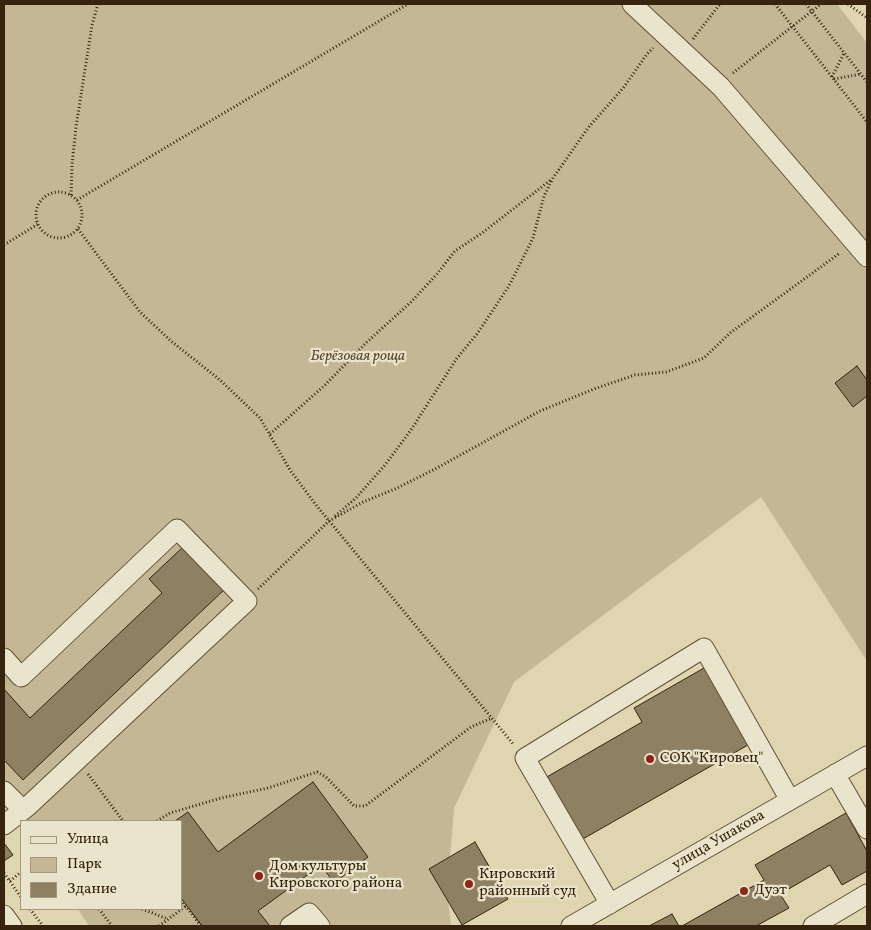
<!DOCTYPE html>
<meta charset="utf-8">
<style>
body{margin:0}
#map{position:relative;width:871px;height:930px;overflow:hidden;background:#e0d5b1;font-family:Vollkorn,serif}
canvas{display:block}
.frame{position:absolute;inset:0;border:5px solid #36240e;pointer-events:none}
.legend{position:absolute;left:20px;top:820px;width:162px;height:90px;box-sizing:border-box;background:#ebe4cc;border:1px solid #a39780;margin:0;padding:6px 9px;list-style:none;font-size:15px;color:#36240e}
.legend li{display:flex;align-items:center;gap:10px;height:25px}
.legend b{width:25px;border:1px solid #a39780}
</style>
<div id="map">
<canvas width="871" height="930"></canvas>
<div class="frame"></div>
<ul class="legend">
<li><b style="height:6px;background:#ebe4cc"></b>Улица</li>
<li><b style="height:14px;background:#c3b795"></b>Парк</li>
<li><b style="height:14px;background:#8e8063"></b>Здание</li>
</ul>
</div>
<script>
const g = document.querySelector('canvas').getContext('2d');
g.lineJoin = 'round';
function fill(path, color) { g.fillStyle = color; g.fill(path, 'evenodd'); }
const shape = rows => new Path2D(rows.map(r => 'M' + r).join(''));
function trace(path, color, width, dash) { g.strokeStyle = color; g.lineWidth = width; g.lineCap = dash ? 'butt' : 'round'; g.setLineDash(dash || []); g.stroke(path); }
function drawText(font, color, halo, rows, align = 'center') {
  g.font = font + ' Vollkorn,serif'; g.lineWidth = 4.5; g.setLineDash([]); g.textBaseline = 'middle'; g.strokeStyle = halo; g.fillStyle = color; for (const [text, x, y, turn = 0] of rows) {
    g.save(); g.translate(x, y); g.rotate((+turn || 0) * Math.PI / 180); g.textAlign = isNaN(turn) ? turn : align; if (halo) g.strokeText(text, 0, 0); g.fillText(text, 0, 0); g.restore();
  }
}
fill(shape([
 [4,4,837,4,867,43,867,661,761,497,514,682,454,808,447,893,451,926,89,926,78,909,181,909,181,821,22,821,4,802]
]), '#c3b795');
const building = shape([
 [857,366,867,380,867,396,853,407,835,383,857,366],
 [184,546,225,589,23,780,4,760,4,689,30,718,162,593,149,579,184,546],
 [711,664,755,741,581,840,545,778,642,722,634,708,711,664],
 [313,782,368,857,334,883,321,865,258,911,270,926,202,926,181,898,181,821,175,821,188,812,218,852,313,782],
 [846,813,867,851,867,871,842,885,830,865,780,894,789,908,756,926,682,926,764,880,755,865,846,813],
 [475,842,508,899,462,925,429,869,475,842],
 [4,843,13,855,4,861,4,843],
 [672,914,679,926,649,926,672,914]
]);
fill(building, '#8e8063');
trace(building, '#36240e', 1);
trace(shape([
 [4,680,15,669]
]), '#beb290', 19, [19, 9]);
const minor = shape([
 [632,4,721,87,867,257],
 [4,658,21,677,177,529,247,601,27,807,4,825],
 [835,774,867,829],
 [4,791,23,810],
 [610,904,525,758,704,648,790,800],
 [4,915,12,926],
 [290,926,309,913,320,926],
 [571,926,867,756],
 [813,926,867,894]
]);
trace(minor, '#605037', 21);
trace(shape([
 [775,4,867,122],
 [806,4,867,82],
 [848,4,867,18],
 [693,39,720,4],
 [733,73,821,4],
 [832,77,844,53],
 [834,79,861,74],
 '36 215a23 23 0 1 1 46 0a23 23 0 1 1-46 0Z',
 [71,195,72,165,76,127,92,25,98,4],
 [77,200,408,4],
 [78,229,140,312,171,341,220,380,260,418,290,470,316,505,514,745],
 [4,245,38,224],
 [270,434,325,385,367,342,411,302,437,274,455,251,482,233,552,179],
 [335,516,356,498,385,465,411,430,457,358,477,334,509,286,533,238,544,196,553,178,588,128,624,87,647,54,653,48],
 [258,589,329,521,363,502,395,489,437,468,540,411,594,389,635,375,666,372,704,358,730,333,840,253],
 [88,774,123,821],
 [157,821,170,813,221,798,268,788,317,772,326,777,354,806,365,806,471,727,492,718],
 [4,873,21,897],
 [10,881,21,872],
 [181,900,201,926],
 [30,909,43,926],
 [99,909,112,926],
 [142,909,168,919],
 [159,926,186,906]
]), '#36240e', 3, [1, 2.5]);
trace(minor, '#ebe4cc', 19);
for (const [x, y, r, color] of [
 [650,759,5,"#8f2418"],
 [259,876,5,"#8f2418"],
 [469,884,5,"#8f2418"],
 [744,891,5,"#8f2418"]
]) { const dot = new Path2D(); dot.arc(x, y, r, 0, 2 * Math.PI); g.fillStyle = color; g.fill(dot); trace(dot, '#ebe4cc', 2); }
drawText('italic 15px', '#594930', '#ebe4cc', [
 ["Берёзовая роща",358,357]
]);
drawText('15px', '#36240e', '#ebe4cc', [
 ["СОК \"Кировец\"",660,759],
 ["Дом культуры",269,867],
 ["Кировского района",269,884],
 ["Кировский",479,875],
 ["районный суд",479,892],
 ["Дуэт",754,891]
], 'left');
drawText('15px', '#36240e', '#ebe4cc', [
 ["улица Ушакова",719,841,-30]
]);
</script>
